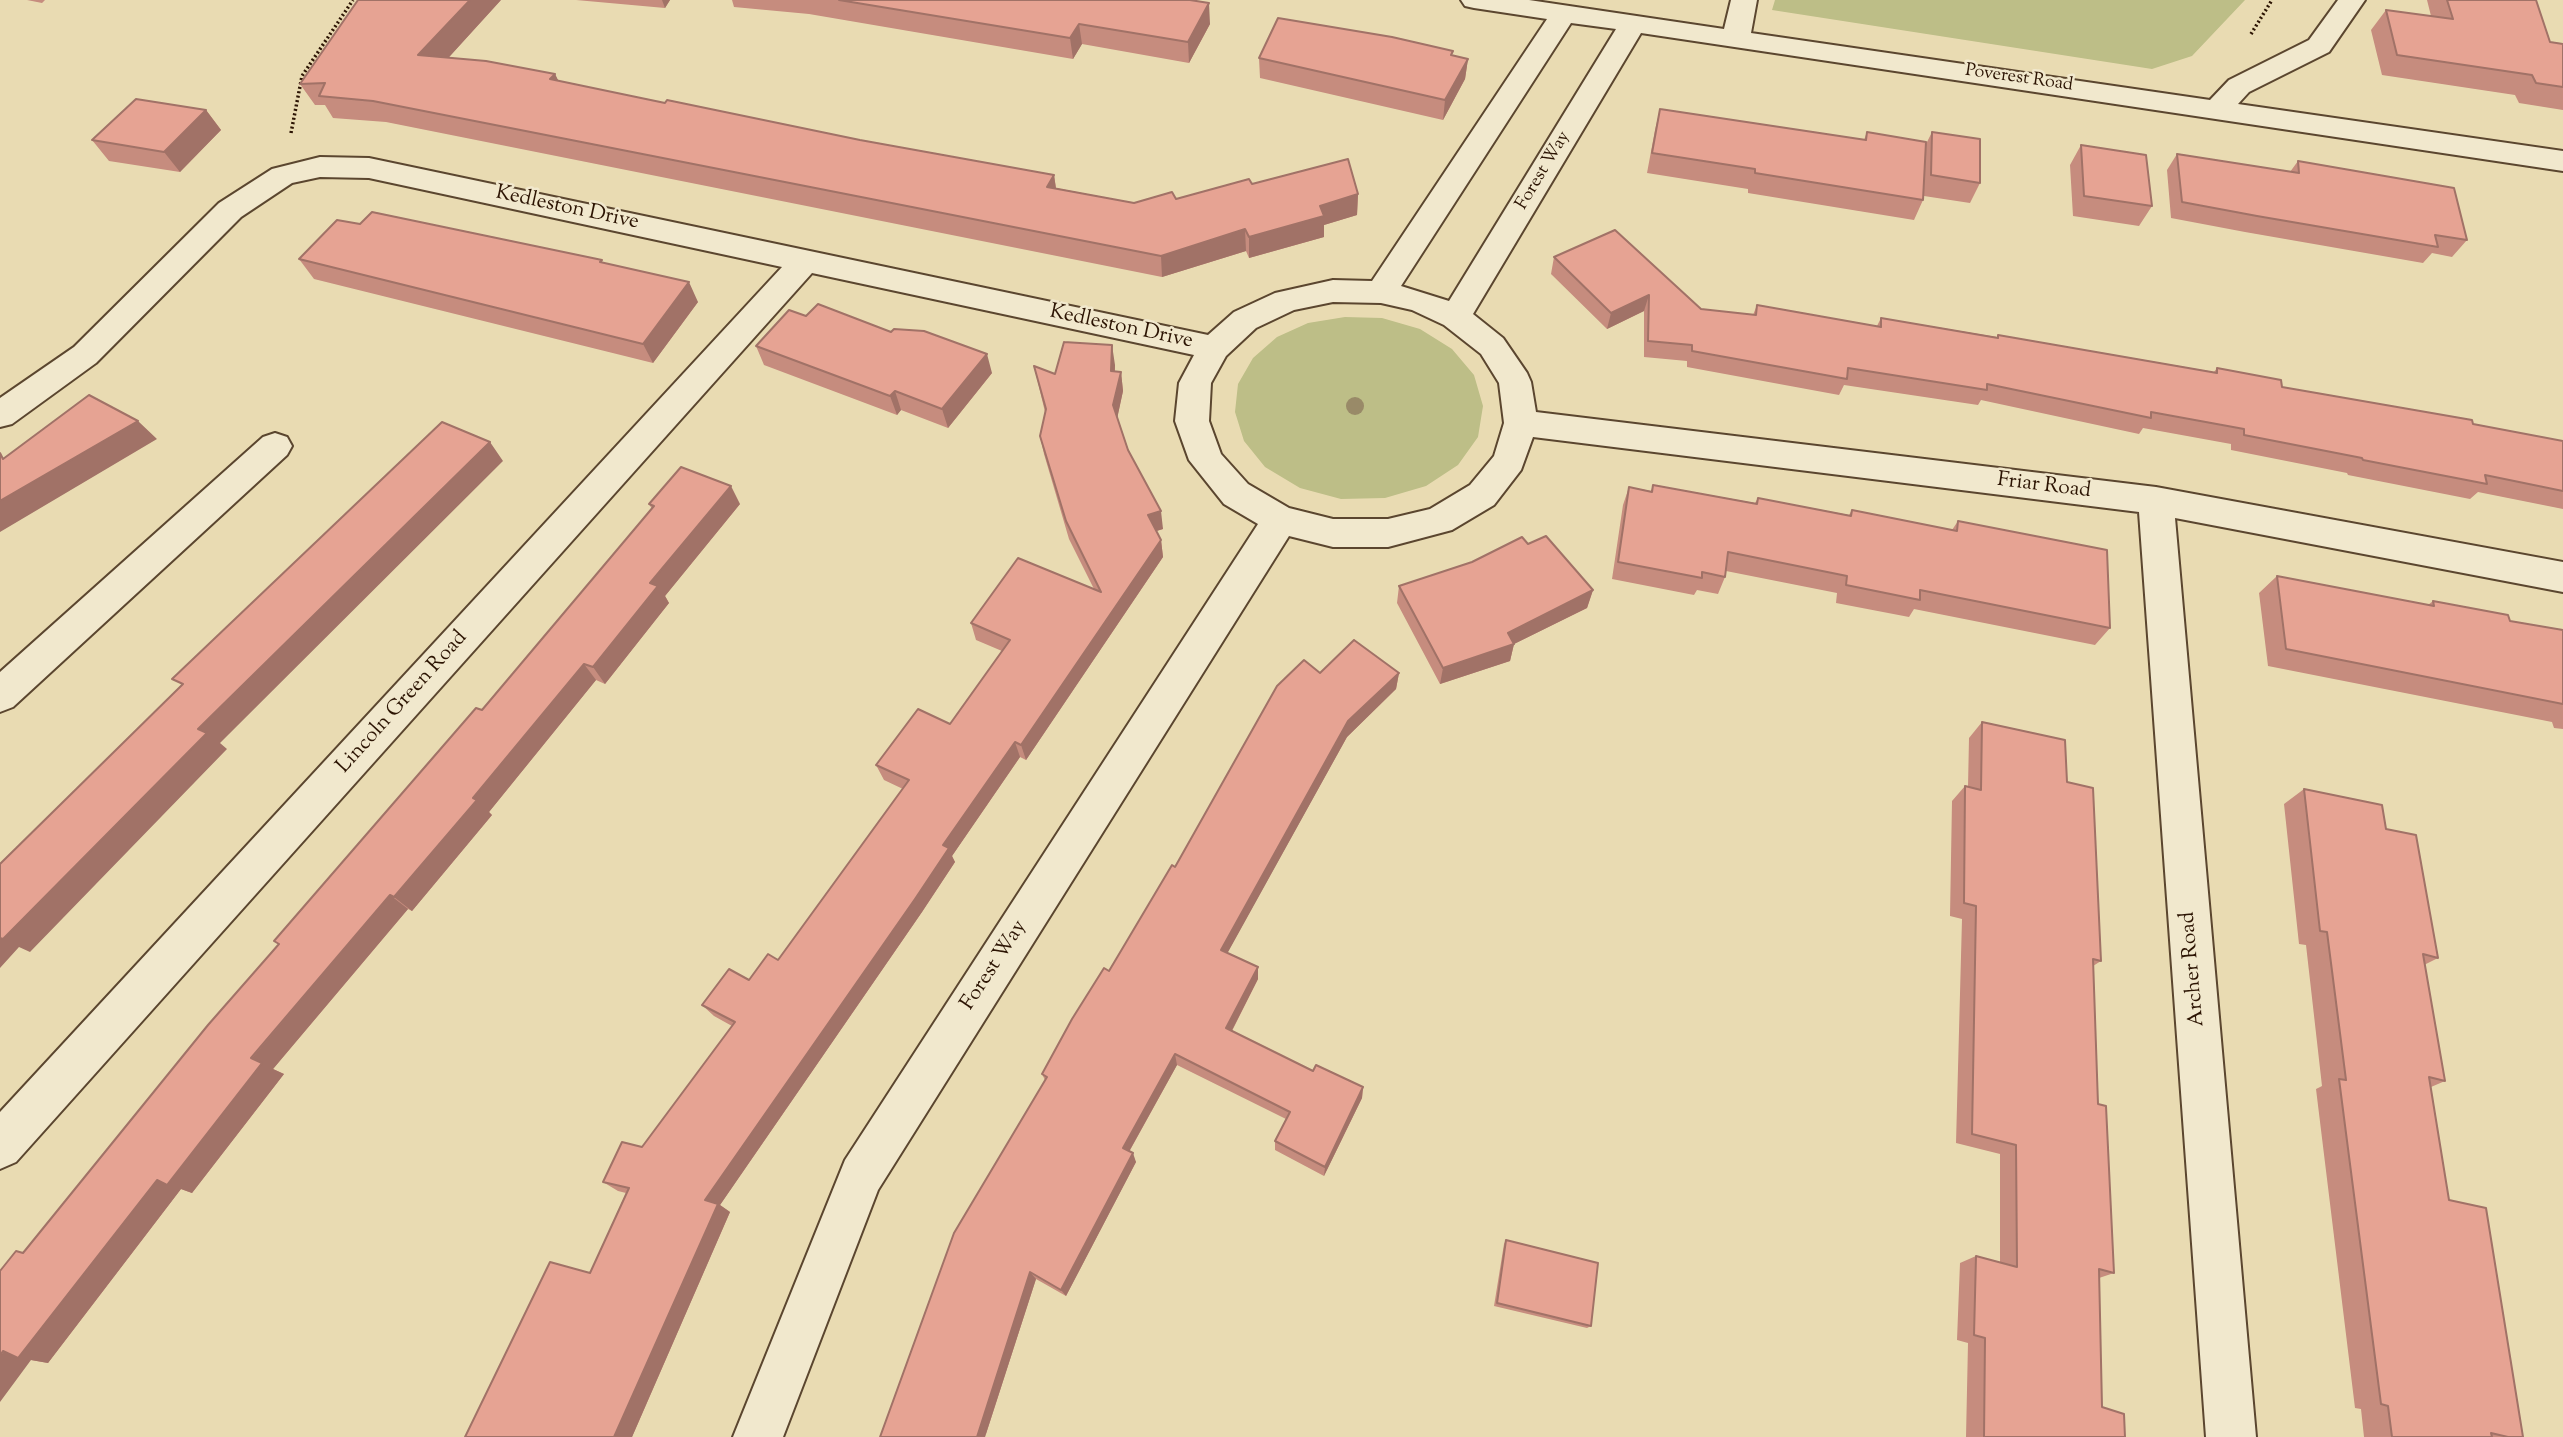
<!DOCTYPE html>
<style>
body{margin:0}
canvas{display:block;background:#e9dbb2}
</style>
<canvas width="2563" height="1437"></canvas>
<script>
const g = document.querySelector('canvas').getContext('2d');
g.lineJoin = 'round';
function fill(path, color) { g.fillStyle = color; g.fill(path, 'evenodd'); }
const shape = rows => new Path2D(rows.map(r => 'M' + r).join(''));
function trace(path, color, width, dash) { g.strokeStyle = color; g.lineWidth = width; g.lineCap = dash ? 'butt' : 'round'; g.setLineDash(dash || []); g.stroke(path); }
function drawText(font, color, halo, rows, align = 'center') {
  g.font = font + ' "Sorts Mill Goudy",serif'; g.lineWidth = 5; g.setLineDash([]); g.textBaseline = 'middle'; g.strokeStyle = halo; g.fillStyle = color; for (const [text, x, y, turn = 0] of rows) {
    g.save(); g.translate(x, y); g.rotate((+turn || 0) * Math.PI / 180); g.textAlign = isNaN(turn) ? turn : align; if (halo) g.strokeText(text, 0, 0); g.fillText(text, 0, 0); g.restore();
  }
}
fill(shape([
 [1775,0,2245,0,2192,56,2152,69,1772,10],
 [1345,317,1382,318,1420,329,1452,349,1474,375,1483,406,1478,437,1458,465,1426,486,1385,498,1341,499,1300,488,1265,467,1244,441,1235,412,1238,384,1253,358,1277,337,1308,323]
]), '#bdbe87');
const minor = shape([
 [1461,0,1529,0,1724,29,1731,0,1757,0,1751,33,2210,100,2229,80,2309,40,2338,0,2365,0,2329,52,2249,92,2238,104,2563,151,2563,171,1641,33,1473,314,1503,338,1527,373,1531,382,1536,412,2156,487,2563,562,2563,592,2175,518,2256,1437,2206,1437,2139,512,1533,437,1521,470,1494,505,1452,530,1388,547,1333,547,1289,536,878,1190,783,1437,733,1437,845,1160,1258,524,1224,504,1189,460,1175,421,1179,383,1194,355,812,273,16,1162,0,1169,0,1112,782,267,369,178,320,177,292,183,241,217,96,363,12,424,0,427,0,398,74,347,219,203,272,169,320,157,369,158,1208,335,1234,312,1275,293,1333,280,1372,281,1547,19,1474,8,1465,6,1461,0],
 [1571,23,1616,29,1449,301,1401,286,1571,23],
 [1333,302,1381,303,1412,310,1444,325,1481,354,1499,383,1504,423,1494,456,1470,485,1430,509,1388,519,1333,519,1289,508,1248,484,1221,454,1209,421,1211,383,1226,356,1256,328,1294,310,1333,302],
 [275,433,287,437,292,446,287,455,13,707,0,712,0,672,263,437,275,433]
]);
trace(minor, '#5b462f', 4);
trace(shape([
 [2251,34,2272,0],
 [291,133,302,76,353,0]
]), '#2c1403', 3.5, [2, 2.5]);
fill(minor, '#f1e8cd');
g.fillStyle = '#998a68';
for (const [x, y] of [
 [1355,406]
]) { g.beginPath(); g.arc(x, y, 9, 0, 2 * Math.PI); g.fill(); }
fill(shape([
 [27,0,45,0,42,3],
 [501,0,448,58,555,74,558,81,665,103,860,140,1054,175,1056,188,1134,203,1176,199,1252,184,1358,194,1357,215,1324,225,1324,237,1249,258,1246,251,1162,277,386,122,333,118,325,105,315,105,300,84],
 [576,0,670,0,665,8],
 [732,0,1190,0,1210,24,1189,63,1082,44,1073,59,809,14,734,7],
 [2427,0,2536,0,2550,42,2563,44,2563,110,2519,103,2515,95,2382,75,2371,30,2386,10,2431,16],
 [1259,58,1468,59,1465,79,1443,120,1260,78],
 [1660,109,1864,140,1867,132,1925,146,1932,132,1980,183,1970,203,1924,196,1923,200,1914,220,1748,193,1748,189,1647,173,1655,130],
 [206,110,221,130,180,172,109,161,92,140],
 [2081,145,2152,206,2139,226,2073,216,2070,165],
 [2177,154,2290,172,2298,161,2467,240,2452,257,2432,253,2423,263,2245,232,2171,218,2167,170],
 [360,224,604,263,698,302,653,363,314,279,299,259],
 [1554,257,1701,309,1753,315,1757,305,1877,326,1881,318,1997,337,1998,335,2214,372,2217,368,2282,387,2563,441,2563,509,2478,492,2470,499,2348,475,2347,473,2231,450,2231,444,2143,428,2139,434,1981,400,1978,405,1844,385,1839,395,1687,367,1687,361,1644,357,1644,311,1607,329,1551,274],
 [806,316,992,373,948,428,901,410,897,415,764,365,756,346],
 [1115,365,1115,371,1121,372,1123,391,1117,418,1128,450,1163,529,1156,531,1161,540,1163,557,1026,760,1020,757,952,856,955,862,922,912,720,1205,730,1212,632,1437,465,1437,590,1273,626,1193,618,1191,603,1182,642,1147,732,1026,714,1016,702,1005,749,980,778,960,903,789,884,780,876,765,950,724,1002,651,976,640,971,623,1094,589,1069,539,1044,454,1040,436,1045,412,1034,366,1055,374],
 [1653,485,1755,503,1758,498,1849,515,1852,510,1952,530,1958,521,2110,628,2095,645,1914,609,1909,617,1836,603,1837,593,1726,571,1725,577,1718,594,1697,590,1694,595,1612,579,1623,505,1629,487,1651,491],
 [649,504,740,504,665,596,669,603,605,684,596,680,489,812,492,815,412,911,408,909,273,1069,284,1074,192,1193,181,1189,48,1363,31,1360,23,1253,652,509],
 [1528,544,1593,590,1587,608,1514,644,1510,661,1440,684,1397,603,1399,586],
 [2277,576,2428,605,2433,601,2510,621,2563,630,2563,729,2554,728,2552,722,2268,666,2259,593],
 [1320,673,1399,673,1396,689,1347,737,1227,953,1258,967,1258,979,1232,1031,1313,1071,1363,1087,1362,1098,1324,1176,1275,1150,1275,1141,1286,1119,1177,1065,1129,1152,1136,1162,1066,1296,1036,1279,985,1437,1045,1080,1042,1074,1175,867],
 [1982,722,2067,782,2101,961,2093,966,2098,1104,2114,1273,2099,1278,2102,1407,2125,1437,1966,1437,1968,1343,1957,1340,1960,1263,1976,1256,2000,1263,2000,1154,1956,1143,1962,919,1950,916,1952,801,1965,786,1968,787,1969,738],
 [2304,789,2386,829,2438,958,2424,965,2445,1081,2431,1087,2449,1200,2523,1437,2364,1437,2361,1409,2355,1408,2316,1089,2322,1086,2306,945,2299,944,2284,804],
 [1506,1240,1591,1326,1587,1328,1494,1306,1504,1244]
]), '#c68c7e');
fill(shape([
 [470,0,501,0,431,77,418,55],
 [662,0,670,0,665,8],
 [1209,3,1210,24,1189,63,1188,42],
 [1079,24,1082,44,1073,59,1070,38],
 [1468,59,1465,79,1443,120,1445,100],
 [555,74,566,96,550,79],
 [206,110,221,130,180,172,164,152],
 [1054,175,1057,196,1047,187],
 [1358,194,1357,215,1324,225,1324,237,1249,258,1249,237,1320,206],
 [1245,229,1246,251,1162,277,1161,256],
 [689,282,698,302,653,363,643,344],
 [1649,295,1644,311,1607,329,1611,313],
 [1112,345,1115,365,1114,390,1111,371],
 [987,354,992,373,948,428,942,409],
 [1121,372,1123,391,1116,424,1113,405],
 [895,391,901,410,897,415,890,396],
 [138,421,157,439,0,532,0,501],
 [490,442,503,461,220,743,227,749,30,952,19,947,0,968,0,937,198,729],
 [731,486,740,504,665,596,669,603,605,684,593,667,650,583],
 [1161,511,1163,529,1150,533,1148,515],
 [1161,540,1163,557,1026,760,1021,745],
 [1593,590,1587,608,1514,644,1510,661,1440,684,1443,668,1508,633],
 [584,664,596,680,489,812,492,815,412,911,394,897,473,798],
 [1399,673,1396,689,1347,737,1222,963,1221,950,1348,721],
 [1015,742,1020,757,952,856,955,862,922,912,720,1205,730,1212,632,1437,614,1437,705,1200,943,845],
 [390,895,408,909,273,1069,284,1074,192,1193,181,1189,48,1363,31,1360,0,1402,0,1356],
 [1258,967,1258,979,1227,1040,1226,1028],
 [1175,1054,1177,1065,1126,1157,1123,1148],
 [1363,1087,1362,1098,1324,1176,1325,1167],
 [1133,1153,1136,1162,1066,1296,1061,1290],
 [1030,1272,1036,1279,985,1437,977,1437]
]), '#a17267');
const building = shape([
 [358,0,470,0,418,55,486,61,555,74,550,79,665,103,667,100,860,140,1054,175,1047,187,1134,203,1172,192,1176,199,1249,179,1252,184,1348,159,1358,194,1320,206,1324,216,1249,237,1245,229,1161,256,373,101,319,96,325,83,300,84,358,0],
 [839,0,1190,0,1209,3,1188,42,1079,24,1070,38,839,0],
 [2447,0,2536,0,2550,42,2563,44,2563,87,2536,83,2532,75,2397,55,2386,10,2453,19,2447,0],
 [1278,18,1392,37,1453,51,1451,55,1468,59,1445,100,1259,58,1278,18],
 [136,99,206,110,164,152,92,140,136,99],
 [1660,109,1866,140,1867,132,1926,142,1923,200,1755,173,1755,169,1652,153,1660,109],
 [1932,132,1980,139,1980,183,1931,175,1932,132],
 [2081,145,2146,155,2152,206,2084,196,2081,145],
 [2177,154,2299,173,2298,161,2454,188,2467,240,2435,235,2438,247,2257,216,2182,202,2177,154],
 [372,212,602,260,600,262,689,282,643,344,299,259,337,220,360,224,372,212],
 [1615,230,1701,309,1756,315,1757,305,1881,327,1881,318,1998,338,1998,335,2217,373,2217,368,2281,380,2282,387,2472,420,2473,424,2563,441,2563,491,2485,475,2487,484,2363,460,2362,458,2244,435,2244,429,2151,412,2151,418,1987,384,1987,390,1848,368,1847,379,1692,351,1692,345,1648,341,1649,295,1611,313,1554,257,1615,230],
 [818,304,891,332,894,329,924,331,987,354,942,409,895,391,890,396,756,346,789,310,806,316,818,304],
 [1064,342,1112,345,1111,371,1121,372,1113,405,1128,450,1161,511,1148,515,1161,540,1021,745,1015,742,943,845,949,848,915,899,705,1200,718,1204,614,1437,465,1437,550,1262,590,1273,629,1188,603,1182,622,1142,642,1147,735,1022,702,1005,729,969,749,980,768,954,778,960,909,780,876,765,918,709,950,724,1010,640,971,623,1018,558,1101,592,1066,521,1040,436,1046,409,1034,366,1055,374,1064,342],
 [89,395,138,421,0,501,0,453,3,459,89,395],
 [442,422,490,442,198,729,207,733,3,939,0,938,0,864,183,684,172,679,442,422],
 [681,467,731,486,650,583,658,586,593,667,584,664,473,798,477,800,394,897,390,895,251,1058,262,1063,167,1185,157,1180,18,1358,3,1351,0,1356,0,1271,16,1251,23,1253,208,1025,279,944,274,941,476,708,482,710,654,506,649,504,681,467],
 [1653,485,1757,504,1758,498,1851,516,1852,510,1957,531,1958,521,2107,550,2110,628,1920,590,1920,600,1846,585,1847,576,1728,552,1725,577,1702,572,1702,578,1618,562,1629,487,1652,492,1653,485],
 [1546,536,1593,590,1508,633,1514,644,1443,668,1399,586,1472,562,1522,537,1528,544,1546,536],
 [2277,576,2434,606,2433,601,2508,615,2510,621,2563,630,2563,704,2286,649,2277,576],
 [1354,640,1399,673,1348,721,1221,950,1258,967,1226,1028,1313,1071,1316,1065,1363,1087,1325,1167,1275,1141,1290,1112,1175,1054,1123,1148,1133,1153,1061,1290,1030,1272,977,1437,880,1437,954,1233,1047,1077,1042,1074,1072,1019,1104,968,1109,971,1172,865,1175,867,1277,686,1304,660,1320,673,1354,640],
 [1982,722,2065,740,2067,782,2093,788,2101,961,2093,959,2098,1104,2106,1106,2114,1273,2099,1269,2102,1407,2124,1414,2125,1437,1984,1437,1985,1338,1974,1335,1976,1256,2017,1267,2016,1145,1972,1134,1976,906,1964,903,1965,786,1981,790,1982,722],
 [2304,789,2382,805,2386,829,2416,835,2438,958,2423,954,2445,1081,2429,1077,2449,1200,2486,1208,2523,1437,2508,1437,2491,1433,2492,1437,2392,1437,2388,1406,2381,1404,2339,1079,2346,1080,2327,932,2320,931,2304,789],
 [1506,1240,1598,1263,1591,1326,1497,1303,1506,1240]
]);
fill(building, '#e6a393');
trace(building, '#a17267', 2);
drawText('18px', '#2c1403', '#f1e8cd', [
 ["Poverest Road",2019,79,8],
 ["Forest Way",1544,171,-59]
]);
drawText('21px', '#2c1403', '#f1e8cd', [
 ["Kedleston Drive",567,209,12],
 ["Kedleston Drive",1121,328,12],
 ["Friar Road",2044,487,7],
 ["Lincoln Green Road",403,703,-48],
 ["Forest Way",995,966,-57],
 ["Archer Road",2194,969,-95]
]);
</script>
